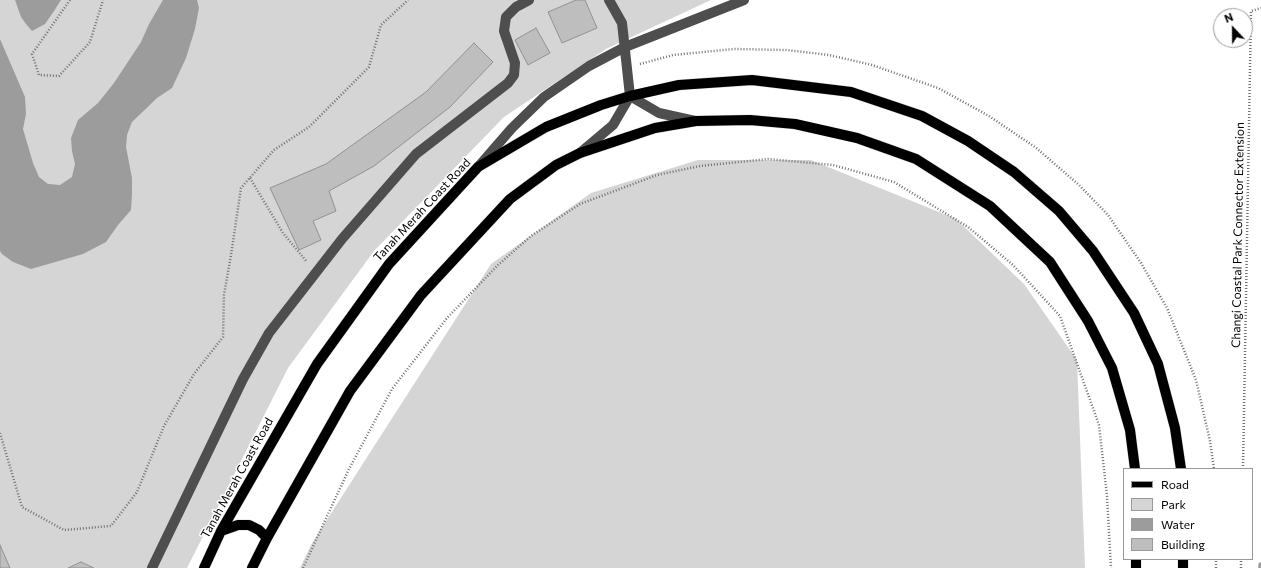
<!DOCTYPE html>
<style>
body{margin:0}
#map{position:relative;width:1261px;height:568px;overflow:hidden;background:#fff;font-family:Commissioner,sans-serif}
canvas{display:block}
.legend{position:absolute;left:1123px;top:468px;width:130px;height:92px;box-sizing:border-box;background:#fff;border:1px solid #999;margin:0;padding:5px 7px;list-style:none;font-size:12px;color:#000}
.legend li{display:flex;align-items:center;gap:8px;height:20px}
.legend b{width:20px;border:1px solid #999}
.north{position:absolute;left:1213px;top:8px;width:40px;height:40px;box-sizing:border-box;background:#fff;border:1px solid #999;border-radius:50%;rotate:338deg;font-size:11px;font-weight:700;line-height:16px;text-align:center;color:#000}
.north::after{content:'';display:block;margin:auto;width:14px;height:18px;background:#000;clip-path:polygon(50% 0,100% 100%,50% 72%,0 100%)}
</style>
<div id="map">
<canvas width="1261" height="568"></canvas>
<ul class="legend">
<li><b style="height:5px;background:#000"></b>Road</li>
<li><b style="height:11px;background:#d5d5d5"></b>Park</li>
<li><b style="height:11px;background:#9c9c9c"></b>Water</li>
<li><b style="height:11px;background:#bebebe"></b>Building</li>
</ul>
<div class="north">N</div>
</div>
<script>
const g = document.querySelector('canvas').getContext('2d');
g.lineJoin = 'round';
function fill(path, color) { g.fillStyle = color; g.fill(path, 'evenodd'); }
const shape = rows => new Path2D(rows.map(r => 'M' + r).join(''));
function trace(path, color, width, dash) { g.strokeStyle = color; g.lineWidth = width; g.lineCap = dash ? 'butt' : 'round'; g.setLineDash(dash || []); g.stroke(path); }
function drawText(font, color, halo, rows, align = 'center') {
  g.font = font + ' Commissioner,sans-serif'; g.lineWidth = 3; g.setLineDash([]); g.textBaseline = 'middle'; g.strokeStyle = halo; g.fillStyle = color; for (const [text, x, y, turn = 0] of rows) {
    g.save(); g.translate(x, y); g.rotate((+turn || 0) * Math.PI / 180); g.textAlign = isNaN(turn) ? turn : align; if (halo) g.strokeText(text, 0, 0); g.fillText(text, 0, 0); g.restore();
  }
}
fill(shape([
 [0,0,711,0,606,49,504,117,374,251,288,368,187,568,0,568],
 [698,160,811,160,956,219,1024,284,1077,360,1085,568,300,568,312,543,491,264,591,193]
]), '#d5d5d5');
fill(shape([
 [15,0,61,0,54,11,45,24,32,31,26,24,21,17],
 [163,0,197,0,199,8,195,29,186,58,172,88,157,98,132,122,127,135,126,147,132,178,132,194,131,210,118,225,106,242,83,254,31,269,13,262,2,254,0,251,0,39,25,97,26,114,23,129,33,163,39,177,48,184,60,185,72,177,75,164,72,151,71,138,78,120,98,103,114,83,141,42,149,24]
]), '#9c9c9c');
trace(shape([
 [1261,568,1261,565]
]), '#9c9c9c', 5.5);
const building = shape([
 [576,0,585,0,597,28,562,43,548,12,576,0],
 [536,28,550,53,528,65,515,40,536,28],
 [474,43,493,62,450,107,374,166,329,191,336,211,313,221,321,240,299,250,270,188,326,164,426,92,474,43],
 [0,545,10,568,0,568,0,545],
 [81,562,94,568,68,568,81,562]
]);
fill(building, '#bebebe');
trace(building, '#929292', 1);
const major = shape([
 [221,531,238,525,249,525,259,530,267,538],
 [204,568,221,531,317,364,389,264,478,167,546,127,601,105,630,96,679,85,752,80,851,92,922,116,968,141,1014,172,1059,211,1093,251,1134,313,1158,364,1175,428,1181,469],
 [252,568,267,538,350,391,421,295,510,199,556,165,580,153,655,128,696,121,750,120,795,124,857,138,916,159,990,206,1050,262,1088,321,1112,368,1130,430,1135,469],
 [1136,568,1136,559],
 [1183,568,1183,559]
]);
trace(major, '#dbdbdb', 11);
trace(shape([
 [70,0,32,54,39,75,59,76,90,42,103,0],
 [640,64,673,55,734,49,787,50,829,55,872,65,938,88,989,116,1035,147,1078,184,1108,215,1141,263,1167,308,1196,380,1210,441,1214,469],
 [250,178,283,233,307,262],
 [0,433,22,507,64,530,111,526,137,492,164,426,194,374,223,337,224,295,231,255,241,188,274,150,309,127,369,67,381,25,408,0],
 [1243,469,1251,11,1261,8],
 [303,568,349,469,392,389,447,318,498,265,531,236,580,204,657,175,700,166,768,159,833,165,894,182,968,227,1013,265,1060,316,1099,425,1107,496,1111,568],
 [1216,568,1216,559],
 [1241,568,1241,559]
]), '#707070', 2.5, [1, 2]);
trace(shape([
 [630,96,659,113,695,121],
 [581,152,613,125,630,96,622,23,609,0],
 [479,166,512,128,544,97,589,66,625,47,744,0],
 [152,568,243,379,269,333,342,239,416,154,508,83,514,75,515,63,504,31,506,17,516,7,529,0]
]), '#4e4e4e', 10);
trace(major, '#000', 10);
drawText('12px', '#000', '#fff', [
 ["Tanah Merah Coast Road",422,210,-47],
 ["Changi Coastal Park Connector Extension",1238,235,-89],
 ["Tanah Merah Coast Road",237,478,-61]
]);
</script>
